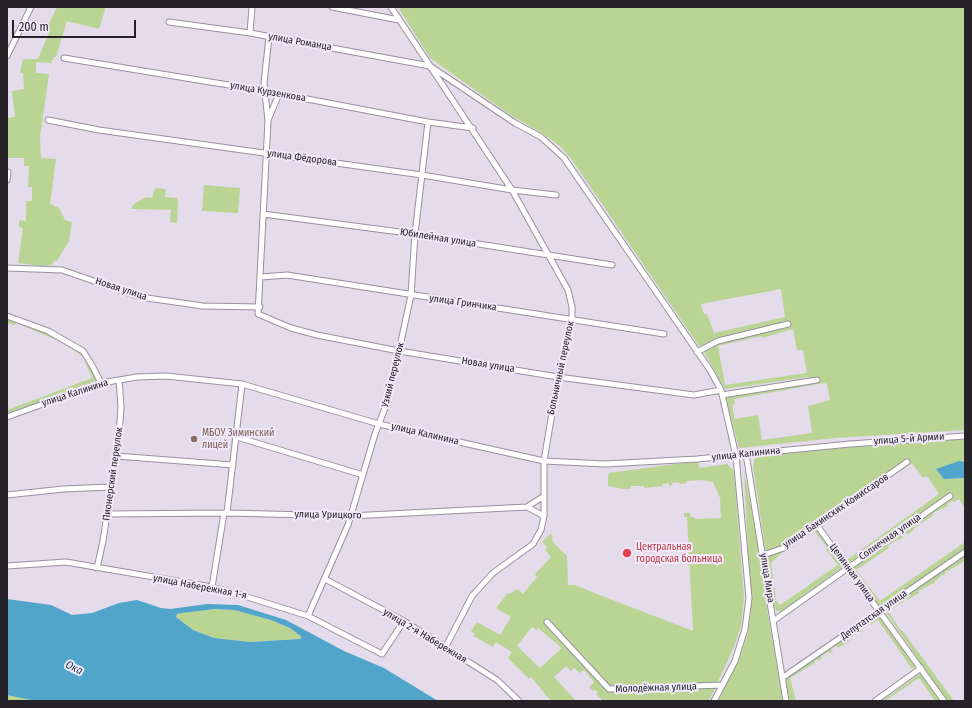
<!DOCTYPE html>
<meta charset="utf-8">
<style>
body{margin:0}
#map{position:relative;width:972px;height:708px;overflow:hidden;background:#e4dbeb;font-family:"Fira Sans Condensed",sans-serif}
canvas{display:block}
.frame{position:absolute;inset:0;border:8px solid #252228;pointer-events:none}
.scale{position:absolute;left:12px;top:20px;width:124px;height:18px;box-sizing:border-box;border:2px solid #252228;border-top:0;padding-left:5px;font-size:12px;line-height:14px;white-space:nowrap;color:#252228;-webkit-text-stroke:3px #f1e8f9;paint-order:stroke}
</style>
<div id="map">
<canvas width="972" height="708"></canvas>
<div class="frame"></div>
<div class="scale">200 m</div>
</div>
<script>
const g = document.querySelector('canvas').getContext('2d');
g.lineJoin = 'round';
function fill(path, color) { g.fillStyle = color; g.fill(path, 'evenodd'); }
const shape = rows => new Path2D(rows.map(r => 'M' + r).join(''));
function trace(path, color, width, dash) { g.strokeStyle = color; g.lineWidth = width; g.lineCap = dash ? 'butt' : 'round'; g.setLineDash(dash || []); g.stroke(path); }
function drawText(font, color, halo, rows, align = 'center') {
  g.font = font + ' "Fira Sans Condensed",sans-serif'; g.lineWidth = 4; g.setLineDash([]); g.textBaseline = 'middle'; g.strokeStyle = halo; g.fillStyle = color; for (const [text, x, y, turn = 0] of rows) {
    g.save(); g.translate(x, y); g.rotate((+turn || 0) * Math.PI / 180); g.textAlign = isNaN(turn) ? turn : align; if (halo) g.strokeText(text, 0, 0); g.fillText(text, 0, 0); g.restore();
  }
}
fill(shape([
 [57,7,106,7,99,29,67,21,56,57,54,57,51,63,36,62,36,73,49,74,40,137,41,158,56,159,50,204,59,208,65,220,72,222,69,241,57,261,55,260,52,265,40,266,18,263,23,228,19,227,19,220,26,221,26,201,32,201,32,187,28,187,29,166,24,166,24,158,8,158,7,118,15,117,12,91,24,89,23,73,20,73,23,59,38,59,50,30,47,28],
 [398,7,965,7,965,430,836,438,739,448,726,398,728,396,809,381,808,377,725,389,704,352,720,342,790,325,789,322,739,333,704,346,699,346,572,160,561,147,545,135,509,114,430,58],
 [781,289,785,317,714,333,707,314,704,314,701,304],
 [793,329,797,350,803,350,807,373,725,385,718,346,761,336,762,338],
 [824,383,827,384,830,400,808,406,812,433,762,440,758,415,735,419,732,405,735,404,734,399],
 [204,185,240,188,238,213,202,211],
 [155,188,166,189,165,197,178,198,177,223,170,222,171,210,131,209,134,204,146,197,152,198],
 [7,318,51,334,78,350,87,360,97,380,7,414,7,410,92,378,83,357,64,343,16,323,15,325,7,323],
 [965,439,965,462,959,461,945,479,965,478,965,508,959,499,954,502,952,501,947,504,948,506,933,513,934,515,914,528,914,530,908,534,907,533,899,540,898,539,888,546,889,548,856,570,880,601,965,542,965,550,883,606,879,605,853,569,854,565,954,497,951,492,849,563,847,560,939,494,927,476,923,478,912,463,822,525,820,528,844,566,782,611,777,611,774,607,753,467,755,457,786,452],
 [814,531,828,548,826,550,838,565,780,605,776,600,771,563,783,552],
 [698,461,699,468,727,464,734,471,744,598,741,626,734,647,709,701,607,701,606,699,603,701,596,694,598,692,595,690,593,691,589,687,594,682,584,670,580,673,574,668,571,671,566,666,554,677,576,701,551,701,531,677,529,679,508,658,512,652,496,642,493,647,473,636,475,634,471,631,477,622,500,635,511,617,496,608,508,593,509,594,517,589,523,594,537,577,535,574,551,557,545,550,547,547,542,542,551,533,553,542,567,556,568,585,574,585,693,631,687,517,684,517,684,513,690,513,690,516,697,519,721,518,720,498,713,482,701,480,686,481,686,483,680,484,679,482,672,483,672,485,669,486,669,483,663,484,663,486,644,488,644,486,631,486,631,489,623,489,608,486,608,477,609,473],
 [532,627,537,630,538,628,562,648,540,668,517,646],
 [744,471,760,555,768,615,783,701,718,701,740,657,748,633,751,611],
 [965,554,965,560,957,566,946,572,943,576,942,574,934,583,918,591,919,593,888,611,901,631,902,630,954,701,947,701,885,611],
 [215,609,234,610,271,620,290,628,302,636,300,639,250,642,214,638,193,630,176,617,177,614,182,613],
 [879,614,917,665,912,669,878,620,862,629,863,631,851,637,852,639,838,648,836,646,831,649,833,652,829,653,828,652,821,656,822,659,814,661,815,663,790,678,796,701,790,701,785,677],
 [921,673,940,701,935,701,919,678,885,701,882,701],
 [7,695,19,697,36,701,7,701]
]), '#bad593');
fill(shape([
 [959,461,965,462,965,478,944,479,936,469],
 [7,599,51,605,72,615,92,613,119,603,137,600,161,608,170,609,207,604,238,605,286,620,344,651,384,668,438,701,36,701,7,695],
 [215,609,234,610,271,620,290,628,302,637,300,639,250,642,214,638,193,630,176,617,177,614,182,613]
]), '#51a5ca');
const minor = shape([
 [332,7,399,20],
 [391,7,512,190,568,290,572,307,572,319,558,377,544,461,544,516,541,530,533,544,493,573,472,596,445,648],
 [169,22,250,33,430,66,515,123,541,137,564,158,710,370,721,390,736,456,749,598,745,629,735,661,714,701],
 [250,33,252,7],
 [269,37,264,83,268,121,258,314,291,328,317,335,399,351,558,377,694,395,721,390],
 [7,56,31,7],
 [64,58,265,91,428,122,473,128],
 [48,120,99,130,422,175,512,190,556,195],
 [268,120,279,94],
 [7,180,8,172],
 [263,214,415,234,612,265],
 [7,268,62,270,140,297,203,306,260,307],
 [261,277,287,275,664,334],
 [7,316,48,331,83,351,93,367,101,383],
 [697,352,718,341,788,324],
 [722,395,817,380],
 [7,417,101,383,137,377,166,376,242,384,379,424,544,461,605,464,697,459,850,444,965,436],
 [237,437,363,475],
 [746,454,786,701],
 [116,456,233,465],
 [7,495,63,489,111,487],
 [527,507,544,516],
 [227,513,242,384],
 [107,514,227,513,350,516,527,507,544,496],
 [816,524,944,701],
 [763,555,784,548,907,462],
 [7,566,66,562,212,587,241,595,308,616,382,654,404,621],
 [97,568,103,541,119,436,121,406,119,380],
 [325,579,404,621,497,680,519,701],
 [212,587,224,513],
 [308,616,348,525,375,434,385,408,399,351,411,295,415,234,428,122],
 [773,621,950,496],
 [547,622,609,689,722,685],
 [782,678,965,552],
 [875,701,921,668]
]);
trace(minor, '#98909f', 7);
trace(minor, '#fff', 5);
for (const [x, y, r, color] of [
 [194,439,4,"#8d6e63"],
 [627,553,5,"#e0444e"]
]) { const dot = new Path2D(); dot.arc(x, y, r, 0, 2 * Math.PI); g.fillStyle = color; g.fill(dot); trace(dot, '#f1e8f9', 1.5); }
drawText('10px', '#252228', '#f1e8f9', [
 ["улица Романца",300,42,10],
 ["улица Курзенкова",268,92,10],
 ["улица Фёдорова",302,158,8],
 ["Юбилейная улица",438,238,9],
 ["Новая улица",121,289,18],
 ["улица Гринчика",463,303,8],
 ["Новая улица",488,365,9],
 ["Больничный переулок",561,368,-78],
 ["Узкий переулок",393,375,-76],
 ["улица Калинина",75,393,-18],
 ["улица Калинина",425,434,13],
 ["улица 5-й Армии",909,439,-4],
 ["улица Калинина",746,454,-6],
 ["Пионерский переулок",113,474,-82],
 ["улица Бакинских Комиссаров",836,511,-34],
 ["улица Урицкого",328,515,1],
 ["Солнечная улица",890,537,-35],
 ["Целинная улица",852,573,54],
 ["улица Мира",767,578,81],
 ["улица Набережная 1-я",200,587,11],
 ["Депутатская улица",874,615,-35],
 ["улица 2-я Набережная",425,636,31],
 ["Молодёжная улица",656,688,-2]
]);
drawText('10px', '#785e54', '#f1e8f9', [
 ["МБОУ Зиминский",202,433],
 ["лицей",202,445]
], 'left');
drawText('10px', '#be3a42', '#f1e8f9', [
 ["Центральная",636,547],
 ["городская больница",636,559]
], 'left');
drawText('italic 11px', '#1e4353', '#f1e8f9', [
 ["Ока",74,668,25]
]);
</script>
